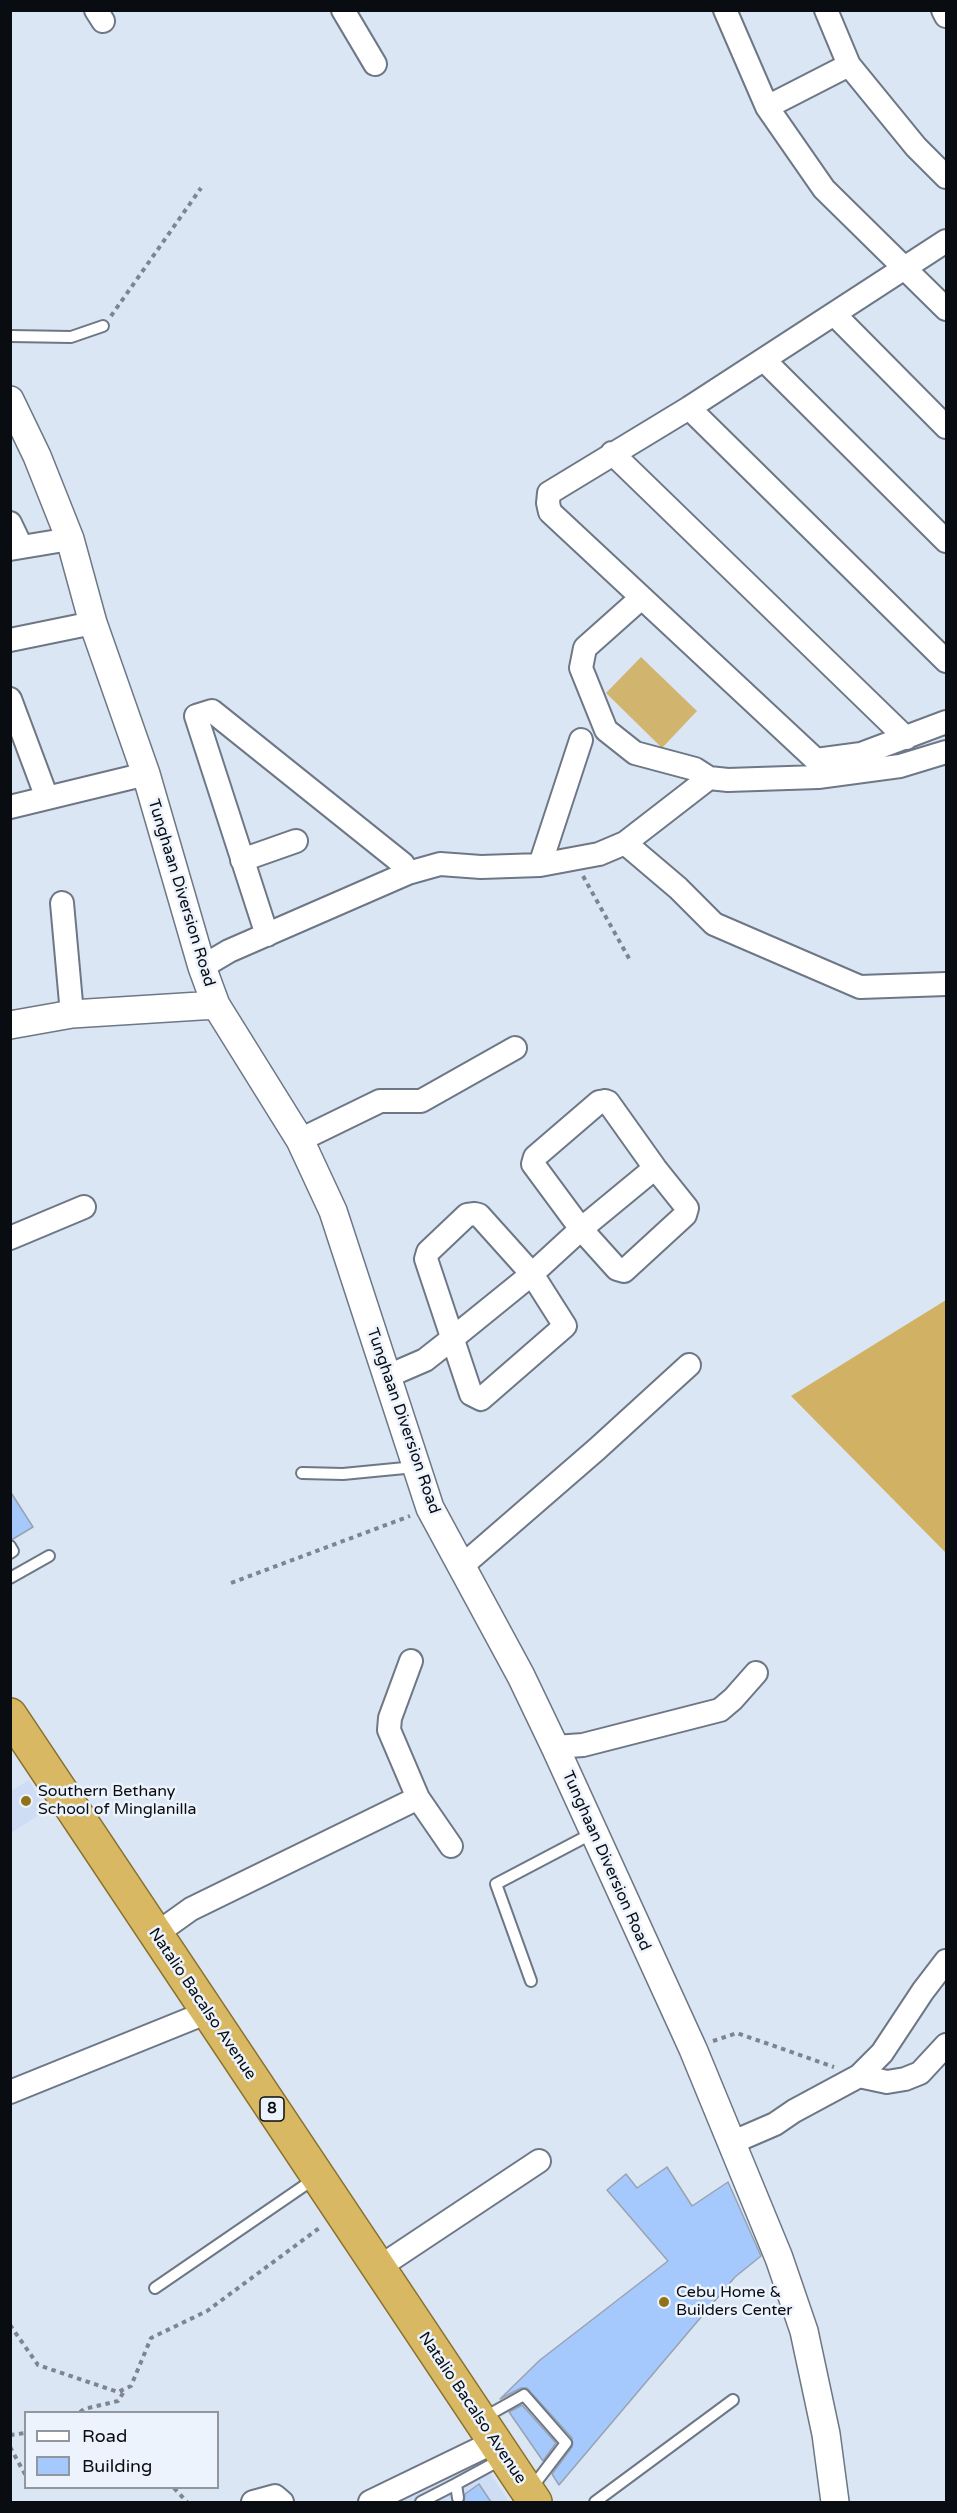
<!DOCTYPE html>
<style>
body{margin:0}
#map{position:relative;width:957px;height:2513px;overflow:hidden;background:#dbe6f5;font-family:"Varela Round",sans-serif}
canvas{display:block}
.frame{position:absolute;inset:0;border:12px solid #090d12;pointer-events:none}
.legend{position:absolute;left:24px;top:2411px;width:195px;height:78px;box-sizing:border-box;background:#ecf3fc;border:2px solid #91979e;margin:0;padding:8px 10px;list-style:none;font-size:18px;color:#090d12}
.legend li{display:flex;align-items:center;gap:12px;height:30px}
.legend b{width:30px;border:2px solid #91979e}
</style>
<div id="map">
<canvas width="957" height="2513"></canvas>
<div class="frame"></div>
<ul class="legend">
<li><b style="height:8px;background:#fff"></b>Road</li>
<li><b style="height:16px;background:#a5c9fc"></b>Building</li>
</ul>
</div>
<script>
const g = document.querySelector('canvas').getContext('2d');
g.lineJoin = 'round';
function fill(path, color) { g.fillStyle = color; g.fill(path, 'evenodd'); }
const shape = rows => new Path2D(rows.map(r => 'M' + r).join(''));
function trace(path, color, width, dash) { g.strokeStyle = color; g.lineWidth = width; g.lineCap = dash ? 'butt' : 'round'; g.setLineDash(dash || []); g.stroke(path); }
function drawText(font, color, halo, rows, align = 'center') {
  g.font = font + ' "Varela Round",sans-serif'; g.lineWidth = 5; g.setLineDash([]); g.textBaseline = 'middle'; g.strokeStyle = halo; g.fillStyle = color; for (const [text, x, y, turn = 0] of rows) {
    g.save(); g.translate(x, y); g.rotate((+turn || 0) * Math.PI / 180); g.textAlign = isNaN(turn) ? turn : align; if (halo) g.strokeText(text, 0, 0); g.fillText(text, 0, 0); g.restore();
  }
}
fill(shape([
 [29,1780,47,1810,11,1833,11,1791],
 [479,2456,509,2502,396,2502,393,2497]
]), '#ceddf3');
fill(shape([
 [641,657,697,711,662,748,606,693]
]), '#d1b56e');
fill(shape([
 [946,1300,946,1553,791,1396]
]), '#d1b265');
const building = shape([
 [10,1491,33,1527,13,1539,10,1539,10,1491],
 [667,2167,692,2206,728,2182,761,2256,735,2277,559,2485,552,2474,572,2447,572,2438,527,2388,521,2388,500,2399,540,2360,668,2261,607,2190,626,2174,637,2188,667,2167],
 [522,2405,556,2443,543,2461,509,2412,522,2405],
 [479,2484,491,2502,464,2502,465,2494,479,2484]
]);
fill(building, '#a5c9fc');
trace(building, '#98a2b1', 1.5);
const service = shape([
 [10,336,71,337,103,326],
 [302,1473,343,1474,415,1467],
 [10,1546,13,1551,10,1553],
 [10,1578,49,1556],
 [531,1981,496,1884,593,1833],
 [155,2288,314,2179],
 [483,2418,524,2395,566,2443,530,2490],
 [458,2498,456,2484,502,2459],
 [421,2502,456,2484],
 [595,2502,733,2400]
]);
const minor = shape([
 [96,10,103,21],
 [343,10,375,64],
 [725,10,767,107,824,189,946,309],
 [826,10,849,65,916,147,946,177],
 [943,10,946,16],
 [767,107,849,65],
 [946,241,689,408,549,493,548,503,550,512,816,760,861,754,946,722],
 [834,314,946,427],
 [764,360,946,541],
 [689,408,946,661],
 [612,453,906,738],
 [10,523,21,546],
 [10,549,70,539],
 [640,599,585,648,581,668,606,730,635,753,695,769,709,778],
 [10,640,93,623],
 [10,699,47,798],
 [10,807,146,774],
 [625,843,678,888,714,924,860,987,946,984],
 [242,860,296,841],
 [540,865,581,740],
 [62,903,72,1014],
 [267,935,196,716,212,711,403,864,408,873],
 [202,967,229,951,408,873,440,864,481,867,540,865,599,854,625,843,709,778,728,780,818,777,900,766,946,752],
 [605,1101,608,1102,655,1168,687,1208,685,1215,624,1271,617,1269,581,1229,533,1164,535,1157,599,1102,605,1101],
 [300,1140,380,1101,421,1101,515,1048],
 [475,1214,479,1215,532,1274,565,1326,481,1399,471,1394,426,1259,428,1252,467,1215,475,1214],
 [10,1238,84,1207],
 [388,1376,425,1360,453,1338,532,1274,581,1229,655,1168],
 [462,1566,597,1449,689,1365],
 [411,1661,390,1718,389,1730,418,1798,451,1846],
 [555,1747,583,1745,720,1710,733,1699,756,1673],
 [156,1934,191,1909,418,1798],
 [859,2076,887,2082,905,2079,920,2073,946,2045],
 [10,2092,208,2012],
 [731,2143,775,2124,794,2111,859,2076,882,2053,923,1991,946,1961],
 [378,2268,539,2161],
 [253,2502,275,2496,282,2502],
 [370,2502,494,2442]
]);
const tertiary = shape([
 [10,400,37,456,70,539,93,623,146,774,202,967,216,1005,300,1140,333,1211,430,1508,521,1676,555,1747,693,2049,779,2258,804,2331,826,2434,835,2502],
 [10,1025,72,1014,216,1005]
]);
const trunk = shape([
 [10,1715,535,2502]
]);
trace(service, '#6d7785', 14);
trace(minor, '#6d7785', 26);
trace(tertiary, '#6d7785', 30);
trace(trunk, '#89712d', 36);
trace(shape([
 [111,316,201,188],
 [583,876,631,962],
 [231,1583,410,1516],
 [713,2041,737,2033,834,2067],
 [10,2325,38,2365,118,2392,131,2386,151,2338,207,2311,322,2226],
 [80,2412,84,2409,118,2401,125,2390],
 [10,2435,26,2433],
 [10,2447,26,2476],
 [174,2488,187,2502]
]), '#7d858f', 4, [4.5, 4.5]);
trace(service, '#fff', 10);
trace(minor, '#fff', 22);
trace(tertiary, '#fff', 27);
trace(trunk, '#d8b863', 33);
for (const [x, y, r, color] of [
 [26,1801,6,"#907218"],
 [664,2302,6,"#907218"]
]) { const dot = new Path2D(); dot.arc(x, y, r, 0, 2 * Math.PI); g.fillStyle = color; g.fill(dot); trace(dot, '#ecf3fc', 2); }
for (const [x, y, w] of [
 [272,2109,24]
]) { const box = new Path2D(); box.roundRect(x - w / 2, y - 12, w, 24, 4.5); g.fillStyle = '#ecf3fc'; g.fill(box); trace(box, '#090d12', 1.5); }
drawText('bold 15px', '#090d12', null, [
 ["8",272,2109]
]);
drawText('16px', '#090d12', '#ecf3fc', [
 ["Tunghaan Diversion Road",181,893,73],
 ["Tunghaan Diversion Road",403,1421,71],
 ["Tunghaan Diversion Road",606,1861,66],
 ["Natalio Bacalso Avenue",202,2004,56],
 ["Natalio Bacalso Avenue",472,2408,56]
]);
drawText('16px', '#090d12', '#ecf3fc', [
 ["Southern Bethany",38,1792],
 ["School of Minglanilla",38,1810],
 ["Cebu Home &",676,2293],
 ["Builders Center",676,2311]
], 'left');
</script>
